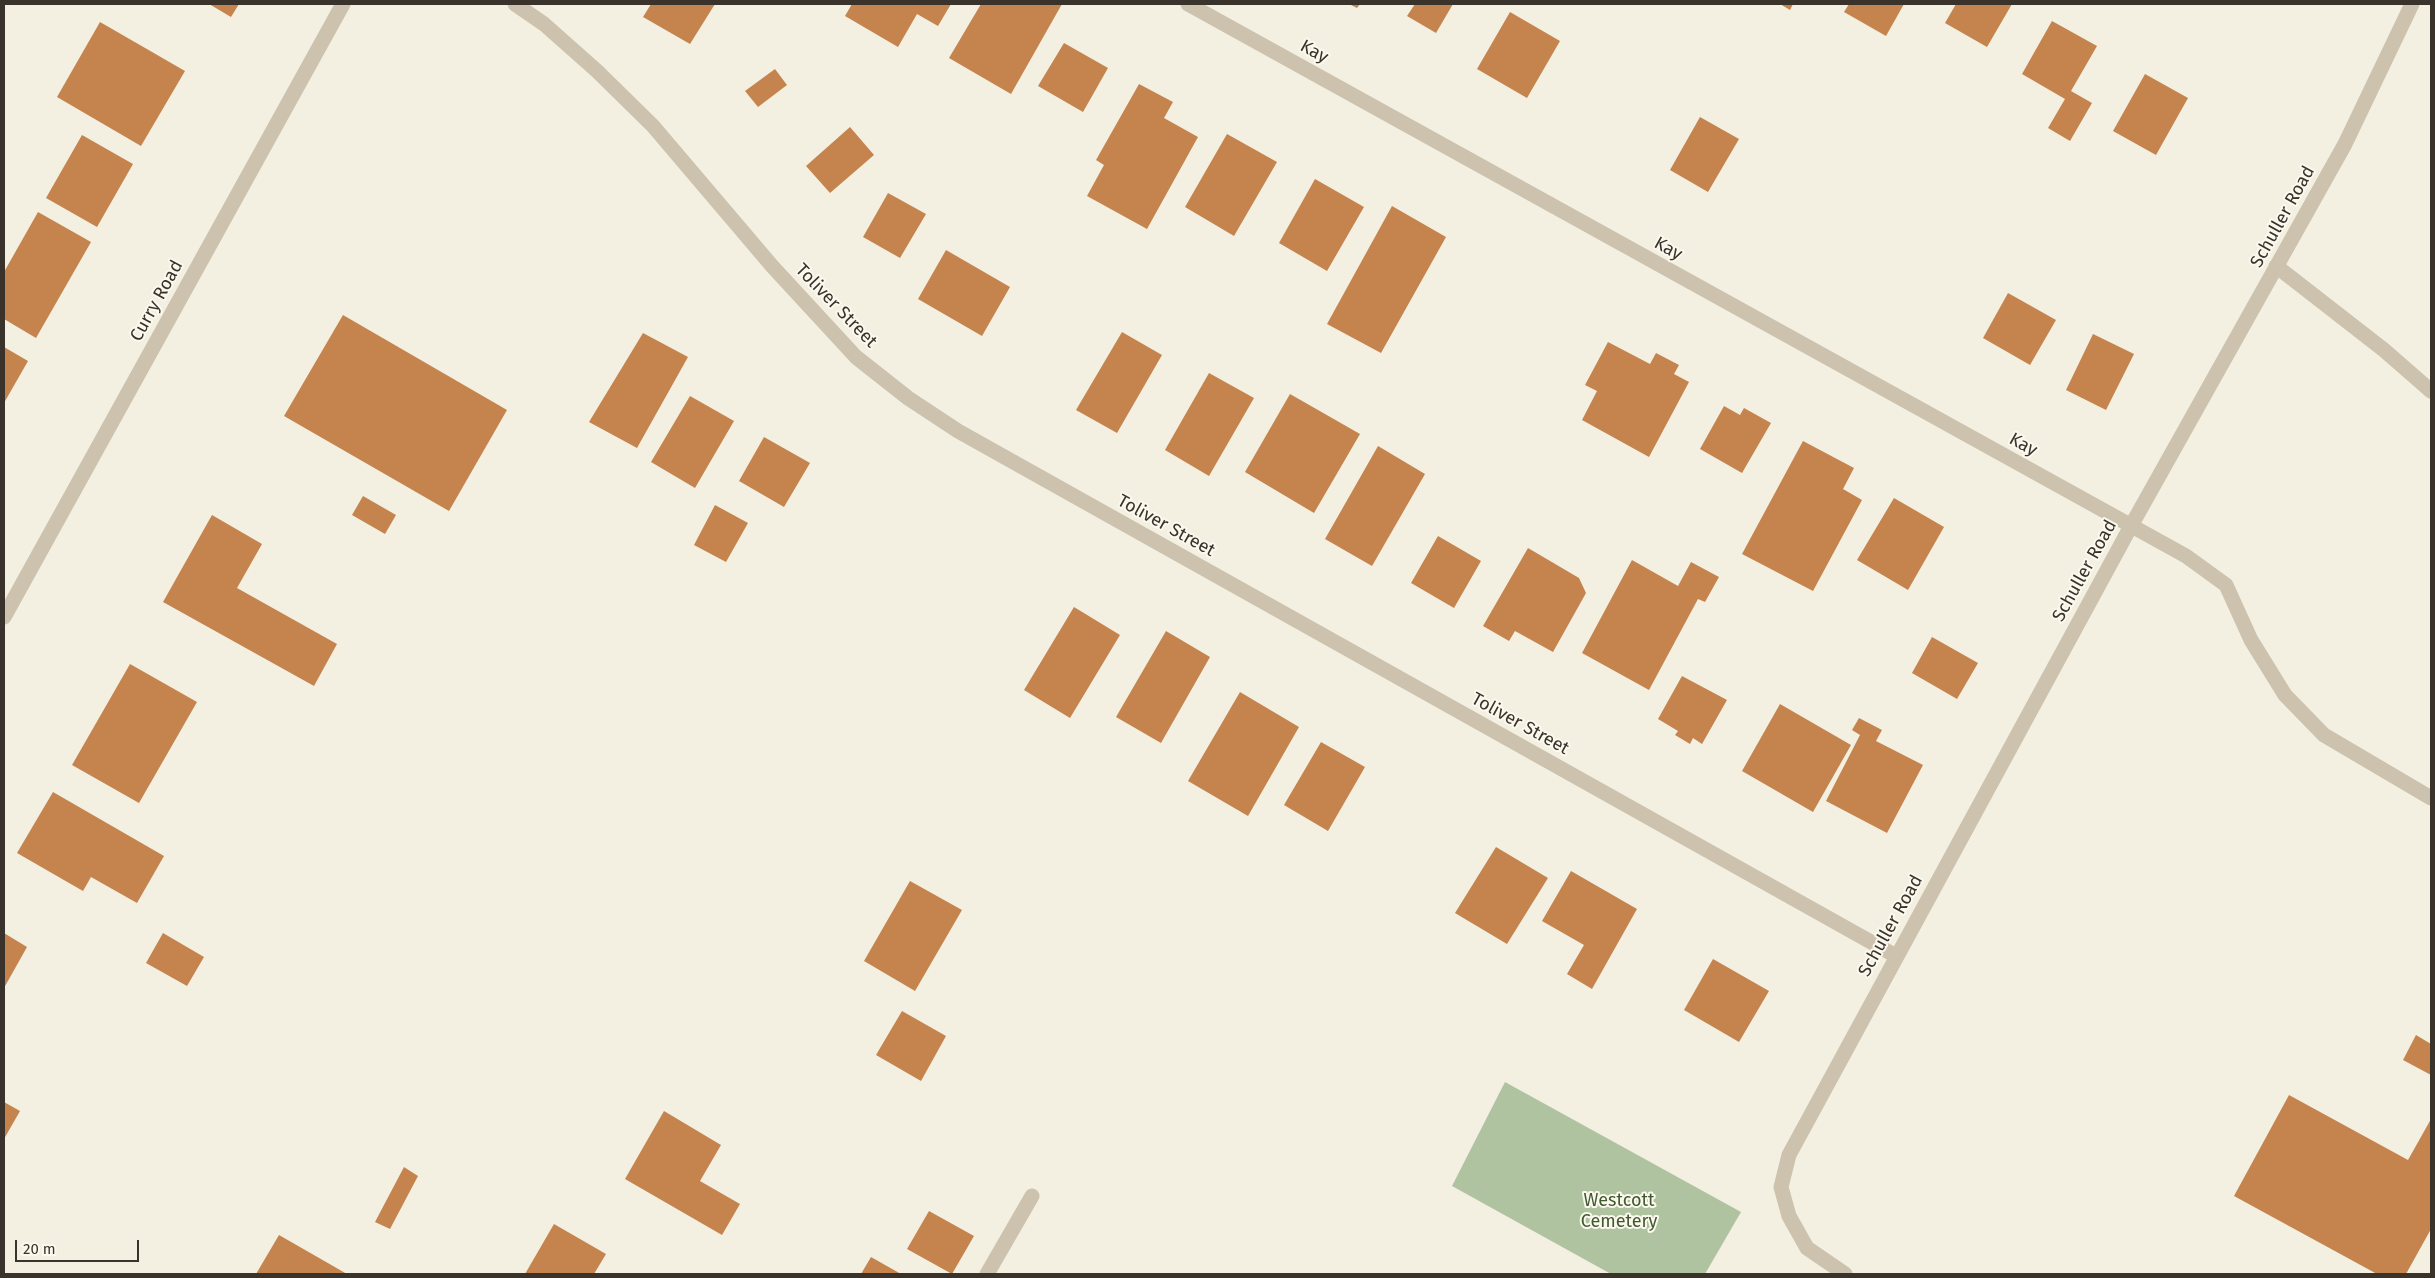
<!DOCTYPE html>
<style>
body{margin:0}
#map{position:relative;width:2435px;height:1278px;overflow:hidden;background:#f3efe1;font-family:"Fira Sans",sans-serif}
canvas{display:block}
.frame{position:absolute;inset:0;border:5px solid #3a332b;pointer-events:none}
.scale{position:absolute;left:15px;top:1240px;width:124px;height:22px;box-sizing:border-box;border:2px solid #3a332b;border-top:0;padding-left:6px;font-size:15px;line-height:18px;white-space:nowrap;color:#3a332b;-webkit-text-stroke:4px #fbf8ee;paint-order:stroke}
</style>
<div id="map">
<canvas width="2435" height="1278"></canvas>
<div class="frame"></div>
<div class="scale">20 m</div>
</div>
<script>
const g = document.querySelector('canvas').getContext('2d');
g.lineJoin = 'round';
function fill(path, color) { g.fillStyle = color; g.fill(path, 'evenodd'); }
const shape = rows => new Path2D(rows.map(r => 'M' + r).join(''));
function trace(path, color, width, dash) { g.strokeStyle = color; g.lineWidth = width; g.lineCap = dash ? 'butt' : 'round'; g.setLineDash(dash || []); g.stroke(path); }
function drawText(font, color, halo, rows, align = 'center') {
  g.font = font + ' "Fira Sans",sans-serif'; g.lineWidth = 4; g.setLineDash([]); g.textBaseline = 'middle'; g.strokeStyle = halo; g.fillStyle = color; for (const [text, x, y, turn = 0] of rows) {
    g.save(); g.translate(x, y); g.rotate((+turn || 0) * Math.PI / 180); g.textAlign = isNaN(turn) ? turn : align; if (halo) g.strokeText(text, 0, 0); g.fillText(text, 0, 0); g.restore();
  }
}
fill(shape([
 [1505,1082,1741,1212,1705,1274,1611,1274,1452,1186]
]), '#b0c3a1');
fill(shape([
 [209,4,239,4,231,17],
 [651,4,715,4,690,44,643,17],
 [852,4,951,4,938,26,917,14,898,47,845,16],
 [981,4,1062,4,1011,94,949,58],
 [1349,4,1360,4,1357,8],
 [1415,4,1453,4,1436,33,1407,16],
 [1780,4,1793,4,1790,10],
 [1849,4,1904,4,1886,36,1844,12],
 [1956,4,2012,4,1987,47,1945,23],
 [1510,12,1560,41,1527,98,1477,69],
 [2052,21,2097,46,2071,91,2092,103,2070,141,2048,128,2065,99,2022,74],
 [100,22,185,71,141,146,57,97],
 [1064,43,1108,68,1083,112,1038,86],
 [775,69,787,85,758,107,745,91],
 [2145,74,2188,98,2156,155,2113,131],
 [1139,84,1173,102,1164,118,1198,137,1147,229,1087,196,1104,165,1096,160],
 [1700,117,1739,139,1708,192,1670,170],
 [850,127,874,155,830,193,806,166],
 [1227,134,1277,162,1234,236,1185,207],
 [82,135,133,164,97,227,46,198],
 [1315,179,1364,207,1327,271,1279,243],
 [888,193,926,214,900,258,863,237],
 [1392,206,1446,237,1381,353,1327,324],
 [38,212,91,242,36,338,4,319,4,272],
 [946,250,1010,287,982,336,918,299],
 [2008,293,2056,320,2030,365,1983,338],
 [343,315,507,410,449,511,284,416],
 [1122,332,1162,355,1117,433,1076,410],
 [643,333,688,357,637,448,589,422],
 [2093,334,2134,354,2106,410,2066,390],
 [1608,342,1650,364,1656,353,1679,365,1674,374,1689,382,1649,457,1582,420,1597,391,1585,385],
 [4,347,28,361,4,403],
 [1209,373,1254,398,1209,476,1165,450],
 [1290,394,1360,434,1314,513,1245,472],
 [690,396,734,421,695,488,651,462],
 [1724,406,1740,415,1744,408,1771,423,1742,473,1700,449],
 [764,437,810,463,784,507,739,481],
 [1803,441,1854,468,1843,489,1862,500,1813,591,1742,554],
 [1378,446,1425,474,1372,566,1325,539],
 [363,496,396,515,385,534,352,515],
 [1894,498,1944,527,1908,590,1857,560],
 [715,505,748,523,726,562,694,545],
 [212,515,262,544,237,588,337,644,314,686,163,602],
 [1438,536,1481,561,1454,608,1411,583],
 [1528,548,1579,578,1586,593,1553,652,1515,631,1509,641,1483,626],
 [1632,560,1678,586,1691,562,1719,577,1705,602,1698,599,1649,690,1582,653],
 [1074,607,1120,635,1070,718,1024,690],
 [1166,631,1210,657,1161,743,1116,717],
 [1932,637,1978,663,1957,699,1912,673],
 [130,664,197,702,139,803,72,765],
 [1682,676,1727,700,1702,744,1693,738,1690,744,1675,735,1678,731,1658,719],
 [1240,692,1299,727,1248,816,1188,781],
 [1780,704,1851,745,1813,812,1742,771],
 [1859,718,1882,730,1876,741,1923,765,1887,833,1826,801,1860,735,1852,730],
 [1321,742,1365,767,1328,831,1284,805],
 [53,792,164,856,137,903,91,877,83,891,17,853],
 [1496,847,1548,878,1507,944,1455,913],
 [1571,871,1637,909,1592,989,1567,974,1584,945,1542,921],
 [910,881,962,910,915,991,864,961],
 [4,933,27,947,4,988],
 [163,933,204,957,187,986,146,963],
 [1713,959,1769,991,1739,1042,1684,1010],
 [902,1011,946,1036,921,1081,876,1055],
 [2416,1035,2431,1044,2431,1075,2403,1060],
 [2289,1095,2408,1160,2431,1119,2431,1229,2406,1274,2377,1274,2234,1196],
 [4,1102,20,1111,4,1139],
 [664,1111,721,1145,700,1181,740,1204,722,1235,625,1179],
 [404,1167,418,1176,390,1229,375,1222],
 [929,1211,974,1236,952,1274,907,1249],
 [554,1224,606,1254,594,1274,525,1274],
 [279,1235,347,1274,256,1274],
 [871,1257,901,1274,861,1274]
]), '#c5844e');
trace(shape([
 [515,4,544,24,597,71,653,126,772,266,856,357,908,398,958,431,1896,956],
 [1188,4,2186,556,2226,585,2251,640,2285,695,2324,735,2431,798],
 [2276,266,2384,350,2431,391],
 [4,617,343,4],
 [987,1274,1032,1196],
 [1845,1274,1807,1248,1789,1216,1781,1187,1789,1155,2131,526,2345,144,2412,4]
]), '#ccc2ad', 15);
drawText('18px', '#3a332b', '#fbf8ee', [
 ["Kay",1314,52,29],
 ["Schuller Road",2283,217,-61],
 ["Kay",1668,249,29],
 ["Curry Road",157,301,-61],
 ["Toliver Street",836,306,46],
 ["Kay",2023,445,29],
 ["Toliver Street",1166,526,29],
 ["Schuller Road",2085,571,-61],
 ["Toliver Street",1520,724,29],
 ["Schuller Road",1891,926,-61]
]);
drawText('18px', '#40592f', '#fbf8ee', [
 ["Westcott",1619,1201],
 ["Cemetery",1619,1222]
]);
</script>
